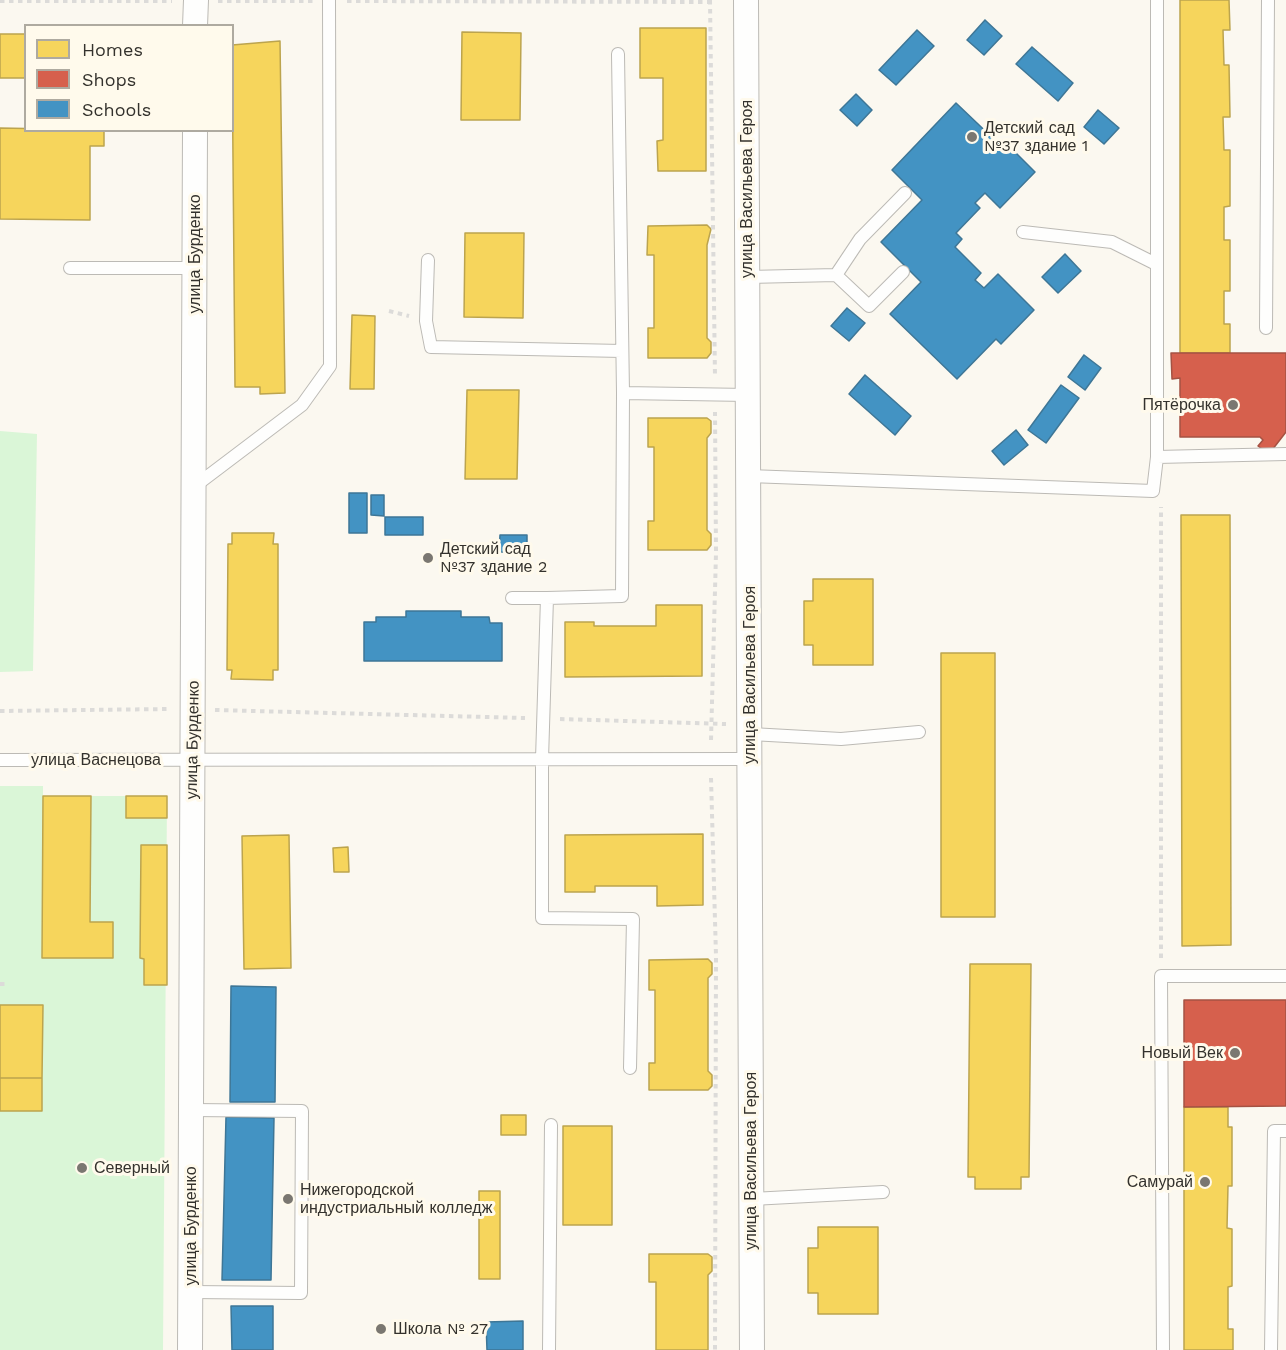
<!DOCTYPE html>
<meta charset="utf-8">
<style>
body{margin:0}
#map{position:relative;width:1286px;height:1350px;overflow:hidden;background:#fbf8f0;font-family:"Work Sans",sans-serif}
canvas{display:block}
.legend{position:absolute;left:24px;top:24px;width:210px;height:108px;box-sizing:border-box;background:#fffaec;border:2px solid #aeaaa0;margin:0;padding:8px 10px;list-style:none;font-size:18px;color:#34322d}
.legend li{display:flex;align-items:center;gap:12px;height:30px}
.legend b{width:30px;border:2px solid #aeaaa0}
</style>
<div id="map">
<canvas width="1286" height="1350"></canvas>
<ul class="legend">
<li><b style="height:16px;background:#f6d55c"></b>Homes</li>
<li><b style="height:16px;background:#d6604d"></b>Shops</li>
<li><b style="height:16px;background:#4393c3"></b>Schools</li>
</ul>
</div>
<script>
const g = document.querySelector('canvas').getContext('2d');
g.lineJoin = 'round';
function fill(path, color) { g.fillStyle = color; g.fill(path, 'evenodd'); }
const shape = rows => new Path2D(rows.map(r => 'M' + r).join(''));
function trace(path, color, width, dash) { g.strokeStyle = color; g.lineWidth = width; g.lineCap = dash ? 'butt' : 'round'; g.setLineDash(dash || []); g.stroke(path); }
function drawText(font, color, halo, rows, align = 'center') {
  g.font = font + ' "Work Sans",sans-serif'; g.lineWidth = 6; g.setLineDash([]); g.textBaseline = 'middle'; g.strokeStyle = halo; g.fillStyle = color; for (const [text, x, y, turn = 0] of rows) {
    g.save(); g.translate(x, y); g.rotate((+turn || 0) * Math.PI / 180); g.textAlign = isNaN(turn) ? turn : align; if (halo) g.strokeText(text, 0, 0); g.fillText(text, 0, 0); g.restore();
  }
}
fill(shape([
 [0,431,37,434,33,671,0,672],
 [0,786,43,786,43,796,167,796,163,1350,0,1350]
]), '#daf6d7');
const homes = shape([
 [1180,0,1229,0,1230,30,1223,30,1224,65,1229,65,1230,117,1223,117,1224,150,1230,150,1230,206,1224,207,1224,240,1230,240,1230,291,1224,291,1224,324,1230,324,1230,353,1180,353,1180,0],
 [640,28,706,28,706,171,658,171,657,141,663,140,663,78,640,78,640,28],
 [462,32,521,33,520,120,461,120,462,32],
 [0,34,26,34,26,78,0,78,0,34],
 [280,41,285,393,260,394,260,387,235,387,232,45,280,41],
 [0,128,104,130,104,146,90,146,90,220,0,219,0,128],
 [707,225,711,229,707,245,707,338,711,342,711,353,707,358,648,358,648,328,654,328,654,255,647,255,648,226,707,225],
 [465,233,524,233,523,318,464,317,465,233],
 [352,315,375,316,374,389,350,389,352,315],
 [467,390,519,390,517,479,465,479,467,390],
 [648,418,707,418,711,421,711,433,707,438,707,530,711,534,711,545,707,550,648,550,648,521,654,521,654,447,648,447,648,418],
 [1181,515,1230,515,1231,945,1182,946,1181,515],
 [232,533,274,533,273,544,278,544,278,670,273,670,273,680,231,679,232,670,227,670,228,544,232,544,232,533],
 [813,579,873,579,873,665,813,665,813,645,804,645,804,601,813,601,813,579],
 [656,605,702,605,702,676,565,677,565,622,594,622,594,626,656,626,656,605],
 [941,653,995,653,995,917,941,917,941,653],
 [43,796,91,796,90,922,113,922,113,958,42,958,43,796],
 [126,796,167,796,167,818,126,818,126,796],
 [703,834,703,905,657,906,657,886,595,886,595,892,565,892,565,835,703,834],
 [289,835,291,968,244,969,242,836,289,835],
 [141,845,167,845,167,985,144,985,144,959,140,958,141,845],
 [348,847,349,872,334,872,333,848,348,847],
 [708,959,712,963,712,974,708,978,708,1071,712,1075,712,1086,708,1090,649,1090,649,1063,655,1063,655,990,649,990,649,960,708,959],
 [970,964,1031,964,1029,1177,1021,1177,1021,1189,975,1189,975,1177,968,1177,970,964],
 [0,1005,43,1005,42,1078,0,1078,0,1005],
 [0,1078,42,1078,42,1111,0,1111,0,1078],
 [1184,1107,1228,1107,1228,1127,1232,1127,1232,1186,1228,1186,1227,1228,1232,1229,1232,1286,1228,1287,1228,1329,1233,1329,1233,1350,1184,1350,1184,1107],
 [501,1115,526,1115,526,1135,501,1135,501,1115],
 [563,1126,612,1126,612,1225,563,1225,563,1126],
 [479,1191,500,1191,500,1279,479,1279,479,1191],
 [818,1227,878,1227,878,1314,818,1314,818,1293,808,1293,808,1248,818,1248,818,1227],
 [649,1254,708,1254,712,1257,712,1271,708,1275,708,1350,656,1350,656,1282,649,1282,649,1254]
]);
fill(homes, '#f6d55c');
trace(homes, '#bca44e', 1.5);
const shops = shape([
 [1171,353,1286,353,1286,432,1269,454,1258,446,1263,440,1260,437,1180,437,1180,378,1172,379,1171,353],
 [1184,1000,1286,1000,1286,1106,1184,1107,1184,1000]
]);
fill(shops, '#d6604d');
trace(shops, '#a55243', 1.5);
const schools = shape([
 [985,20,1002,36,984,55,967,40,985,20],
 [917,30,934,46,896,85,879,70,917,30],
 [1032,47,1073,83,1058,101,1016,64,1032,47],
 [856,94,872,110,857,126,840,110,856,94],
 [956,103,999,144,1003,140,1035,172,1000,208,985,193,975,203,980,208,956,233,962,239,955,247,981,273,975,280,984,288,998,274,1034,310,1001,344,996,339,957,379,890,314,921,282,881,242,922,200,892,170,956,103],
 [1098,110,1119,128,1104,144,1084,127,1098,110],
 [1065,254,1081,271,1058,293,1042,277,1065,254],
 [847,308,865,323,849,341,831,326,847,308],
 [1084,355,1101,368,1085,390,1068,377,1084,355],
 [865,375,911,416,895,435,849,394,865,375],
 [1061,385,1079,398,1046,443,1028,430,1061,385],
 [1016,430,1028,445,1004,465,992,451,1016,430],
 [349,493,367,493,367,533,349,533,349,493],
 [371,495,384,495,384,516,371,515,371,495],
 [385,517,423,517,423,535,385,535,385,517],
 [500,535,527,535,527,552,499,552,500,535],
 [406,611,461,611,461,617,489,617,490,623,502,623,502,661,364,661,364,622,376,622,376,617,406,617,406,611],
 [231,986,276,987,275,1102,230,1102,231,986],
 [226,1117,274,1118,271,1280,222,1280,226,1117],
 [231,1306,273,1306,273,1350,232,1350,231,1306],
 [523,1321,523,1350,487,1350,486,1322,523,1321]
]);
fill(schools, '#4393c3');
trace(schools, '#3e7696', 1.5);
const service = shape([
 [618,54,623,393,748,395],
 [1023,232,1112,242,1156,264],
 [428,260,426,321,431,347,622,351],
 [70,268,195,268],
 [836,275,860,239,905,193],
 [748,277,836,275,869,306,903,272],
 [1266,328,1268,0],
 [623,393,622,596,547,598,542,759,542,918,633,919,630,1068],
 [1157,457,1157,0],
 [749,476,1153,491,1157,457,1286,454],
 [195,486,302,405,330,366,329,0],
 [512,598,547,598],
 [751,734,841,739,919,732],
 [0,760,750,759],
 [191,1110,302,1111,301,1293,191,1292],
 [752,1199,883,1192],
 [549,1350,551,1125],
 [1163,1350,1161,976,1286,976],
 [1271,1350,1274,1131,1286,1131]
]);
const minor = shape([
 [746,0,752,1350],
 [195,26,196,0],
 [190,1350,195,130]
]);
trace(service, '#bcbab5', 14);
trace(minor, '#bcbab5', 26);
trace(shape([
 [710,0,715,377],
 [0,1,172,1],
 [218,1,313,1],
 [347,1,710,2],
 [389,311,409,316],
 [215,710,525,718],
 [0,711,168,709],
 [560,719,726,724],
 [711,740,716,553,715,412],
 [711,778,716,956,715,1350],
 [1161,958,1161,507],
 [0,984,8,984]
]), '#dcdbd9', 4, [4.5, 4.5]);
trace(service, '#fefefd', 12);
trace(minor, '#fefefd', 24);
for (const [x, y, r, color] of [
 [972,137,6,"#7a7771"],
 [1233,405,6,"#7a7771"],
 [428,558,6,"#7a7771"],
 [1235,1053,6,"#7a7771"],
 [82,1168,6,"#7a7771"],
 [1205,1182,6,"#7a7771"],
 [288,1199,6,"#7a7771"],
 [381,1329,6,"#7a7771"]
]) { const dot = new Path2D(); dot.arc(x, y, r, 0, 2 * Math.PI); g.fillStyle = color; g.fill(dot); trace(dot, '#fffaec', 2); }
drawText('16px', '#34322d', '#fffaec', [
 ["Детский сад",984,128],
 ["№37 здание 1",984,146],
 ["Пятёрочка",1221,405,"right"],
 ["Детский сад",440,549],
 ["№37 здание 2",440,567],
 ["Новый Век",1223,1053,"right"],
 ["Северный",94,1168],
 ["Самурай",1193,1182,"right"],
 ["Нижегородской",300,1190],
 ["индустриальный колледж",300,1208],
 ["Школа № 27",393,1329]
], 'left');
drawText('16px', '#34322d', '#fffaec', [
 ["улица Васильева Героя",747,189,-90],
 ["улица Бурденко",195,254,-90],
 ["улица Васильева Героя",750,675,-90],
 ["улица Бурденко",193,740,-89],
 ["улица Васнецова",96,760],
 ["улица Васильева Героя",751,1161,-90],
 ["улица Бурденко",191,1226,-90]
]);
</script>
